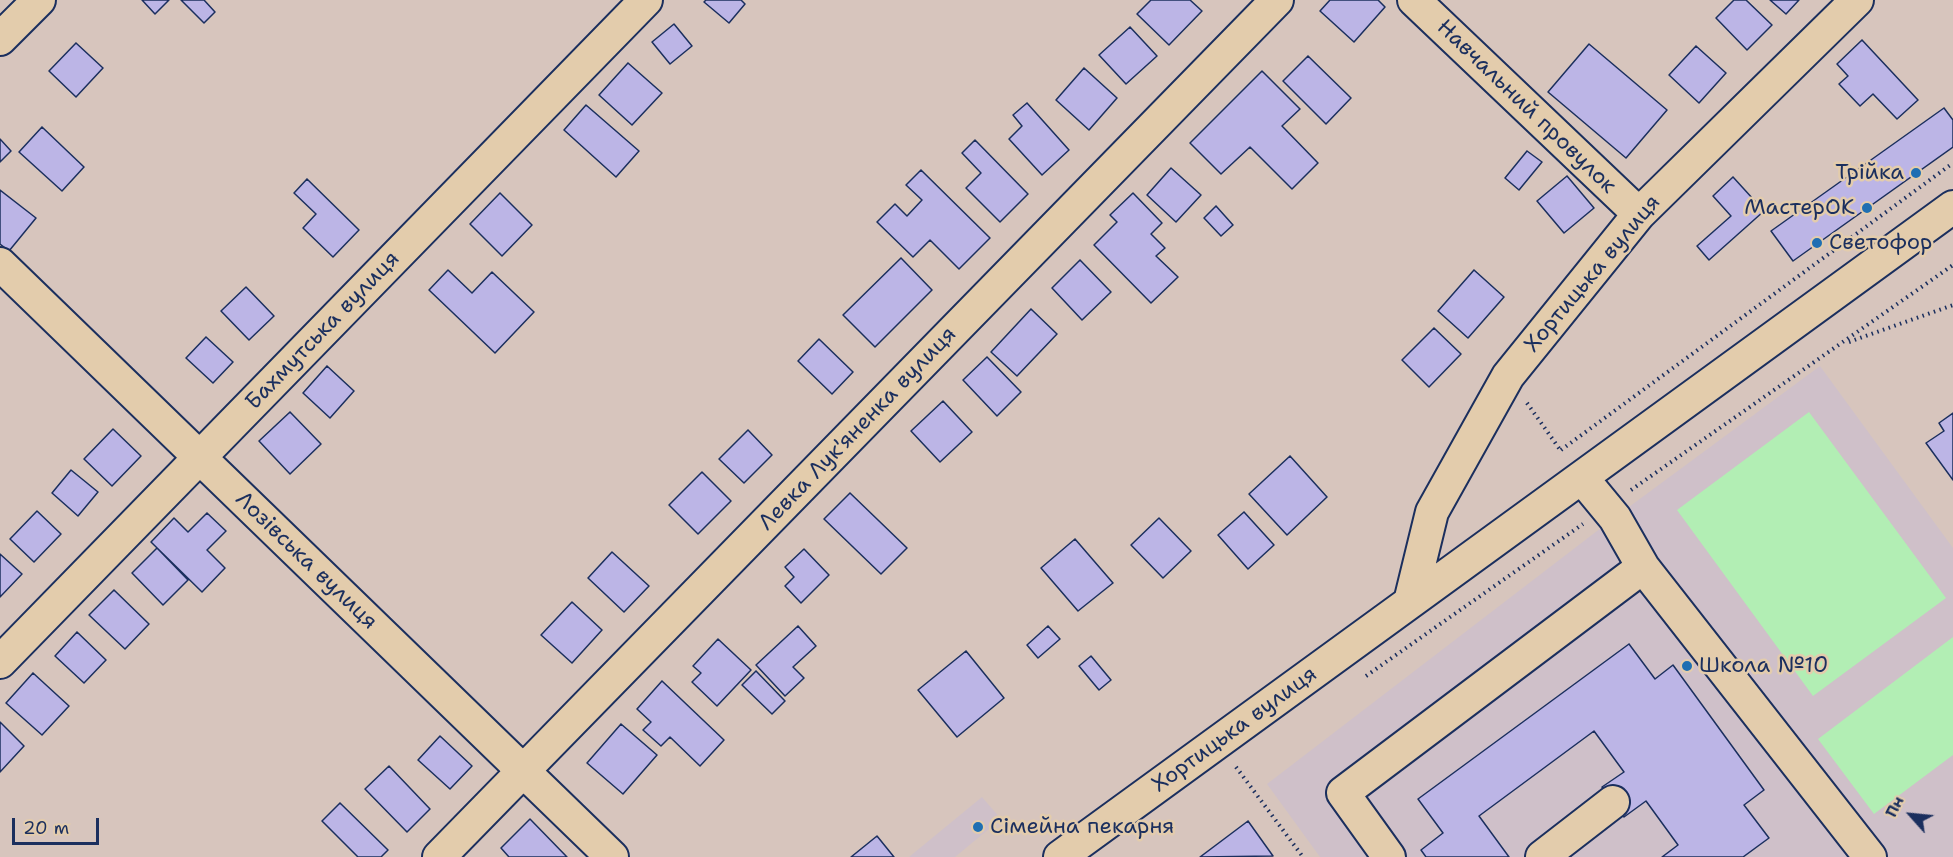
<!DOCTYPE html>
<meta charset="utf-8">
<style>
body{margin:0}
#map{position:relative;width:1953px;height:857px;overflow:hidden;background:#d7c5bd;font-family:"Shantell Sans",sans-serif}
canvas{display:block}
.north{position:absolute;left:1881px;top:785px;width:60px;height:60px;-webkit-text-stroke:4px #e3ccac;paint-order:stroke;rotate:297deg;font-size:16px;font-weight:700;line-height:24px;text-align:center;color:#1b2f5e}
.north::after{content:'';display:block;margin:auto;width:21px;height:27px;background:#1b2f5e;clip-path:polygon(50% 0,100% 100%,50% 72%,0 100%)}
.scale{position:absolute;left:12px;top:818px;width:87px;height:27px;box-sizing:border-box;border:3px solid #1b2f5e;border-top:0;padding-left:8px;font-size:18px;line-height:21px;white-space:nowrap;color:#1b2f5e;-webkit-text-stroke:4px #e3ccac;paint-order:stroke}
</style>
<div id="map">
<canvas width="1953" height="857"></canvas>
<div class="north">Пн</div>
<div class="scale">20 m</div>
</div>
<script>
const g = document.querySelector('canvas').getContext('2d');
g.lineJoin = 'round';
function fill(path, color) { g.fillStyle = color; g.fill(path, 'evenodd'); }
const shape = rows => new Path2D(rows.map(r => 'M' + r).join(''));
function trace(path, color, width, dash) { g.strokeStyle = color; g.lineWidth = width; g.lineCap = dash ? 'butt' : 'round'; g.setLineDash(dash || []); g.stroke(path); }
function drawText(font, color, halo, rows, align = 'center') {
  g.font = font + ' "Shantell Sans",sans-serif'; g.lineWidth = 5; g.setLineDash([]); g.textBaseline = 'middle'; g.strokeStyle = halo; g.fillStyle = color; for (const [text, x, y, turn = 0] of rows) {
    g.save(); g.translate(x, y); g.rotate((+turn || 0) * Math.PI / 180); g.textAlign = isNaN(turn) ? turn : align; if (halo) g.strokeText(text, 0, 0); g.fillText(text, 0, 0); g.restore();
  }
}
fill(shape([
 [1820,366,1953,548,1953,857,1320,857,1267,784,1614,518],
 [982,797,1001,819,955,857,909,857]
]), '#cfc0c9');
fill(shape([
 [1809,412,1946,598,1813,696,1677,510],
 [1953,637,1953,755,1874,814,1818,739]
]), '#b2eeb4');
const building = shape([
 [142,0,169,0,155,14,142,0],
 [181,0,204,0,215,12,204,23,181,0],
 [706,0,741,0,745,4,729,23,704,2,706,0],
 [1151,0,1190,0,1202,11,1169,45,1137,14,1151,0],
 [1330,0,1378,0,1385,7,1354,42,1320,11,1330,0],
 [1734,0,1746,0,1772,25,1747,50,1716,18,1734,0],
 [1770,0,1799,0,1786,14,1770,0],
 [674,24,692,46,670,64,652,42,674,24],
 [1130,27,1157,56,1126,84,1099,55,1130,27],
 [1862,40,1918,100,1897,119,1873,94,1860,106,1839,84,1848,76,1837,64,1862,40],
 [76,43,103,68,76,97,49,71,76,43],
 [1589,44,1667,110,1626,158,1548,92,1589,44],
 [1696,46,1726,73,1699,103,1669,75,1696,46],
 [1308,56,1351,98,1326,124,1283,81,1308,56],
 [628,63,662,93,632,125,599,95,628,63],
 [1084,68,1117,98,1089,130,1056,100,1084,68],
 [1262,71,1300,109,1282,126,1318,163,1292,189,1250,147,1221,174,1190,143,1262,71],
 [1027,103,1069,150,1042,175,1009,139,1022,126,1013,115,1027,103],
 [586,105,639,151,616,177,564,130,586,105],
 [1944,108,1953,120,1953,147,1793,261,1771,231,1944,108],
 [42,127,84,167,62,191,19,152,42,127],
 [0,139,11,151,0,162,0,139],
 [975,140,1028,194,1000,222,966,188,981,173,962,153,975,140],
 [1527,151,1542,162,1519,190,1505,178,1527,151],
 [1171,168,1201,195,1176,222,1147,195,1171,168],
 [921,170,990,238,959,269,930,240,913,257,877,222,895,204,907,216,922,200,906,185,921,170],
 [1567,176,1594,208,1564,233,1537,201,1567,176],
 [1733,177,1764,211,1709,260,1697,246,1731,216,1713,196,1733,177],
 [307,179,359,230,333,257,303,228,316,214,294,193,307,179],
 [0,190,36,218,9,251,0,244,0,190],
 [500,193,532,225,502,256,470,224,500,193],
 [1133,193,1162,223,1151,234,1165,248,1156,256,1178,277,1151,303,1094,245,1117,222,1110,215,1133,193],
 [1216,206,1233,225,1221,236,1204,218,1216,206],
 [901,258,932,290,875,347,843,315,901,258],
 [1080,260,1111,292,1082,320,1052,288,1080,260],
 [448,270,472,293,492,272,534,312,495,353,429,290,448,270],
 [1474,270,1504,297,1468,338,1438,311,1474,270],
 [246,287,274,316,249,340,221,311,246,287],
 [1031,309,1057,334,1017,376,991,352,1031,309],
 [1434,328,1461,354,1429,387,1402,360,1434,328],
 [206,337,233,362,213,383,186,358,206,337],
 [819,339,853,372,832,394,798,361,819,339],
 [987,357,1021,392,997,416,963,380,987,357],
 [327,366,354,391,330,418,303,393,327,366],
 [943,401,972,432,940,462,911,431,943,401],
 [290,412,321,444,290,474,259,441,290,412],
 [1953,413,1953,480,1926,443,1944,431,1939,423,1953,413],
 [113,429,141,456,112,486,84,459,113,429],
 [748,430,772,455,744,483,719,459,748,430],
 [1290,456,1327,497,1287,535,1249,494,1290,456],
 [71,470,98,492,78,516,52,493,71,470],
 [702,472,731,501,698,534,669,505,702,472],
 [850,493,907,548,881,574,824,519,850,493],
 [37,511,61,534,34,562,10,539,37,511],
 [1244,512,1274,545,1248,569,1218,535,1244,512],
 [207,513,226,531,207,550,225,568,202,592,151,542,174,518,188,532,207,513],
 [1159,518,1191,551,1163,578,1131,545,1159,518],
 [1075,539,1113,583,1078,611,1041,568,1075,539],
 [157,548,188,580,163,605,132,573,157,548],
 [804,549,829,575,801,603,785,586,794,577,785,567,804,549],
 [612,552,649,586,624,612,588,578,612,552],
 [0,554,22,574,0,597,0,554],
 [114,590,149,624,125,649,89,615,114,590],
 [572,602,602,630,572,663,541,635,572,602],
 [798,626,816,646,793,667,804,678,785,696,756,665,798,626],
 [1048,626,1060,639,1038,658,1027,645,1048,626],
 [77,632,106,660,84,683,55,656,77,632],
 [718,639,751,670,717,706,692,682,701,673,693,666,718,639],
 [1629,644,1655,679,1673,665,1764,790,1744,805,1769,838,1743,857,1662,857,1678,845,1646,801,1624,817,1602,787,1624,772,1594,731,1479,816,1509,857,1426,857,1421,850,1443,833,1418,799,1629,644],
 [966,651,1004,698,957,737,918,690,966,651],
 [1091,656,1111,680,1099,690,1079,666,1091,656],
 [756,671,785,701,772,714,742,685,756,671],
 [33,673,69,706,42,735,6,703,33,673],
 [662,681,724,740,700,766,670,737,661,746,643,730,651,722,637,709,662,681],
 [0,722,24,746,0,772,0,722],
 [621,724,657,755,623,794,587,763,621,724],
 [440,736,472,766,450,789,418,760,440,736],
 [389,766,430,809,407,832,365,789,389,766],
 [340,803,388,850,381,857,358,857,322,821,340,803],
 [530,819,567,857,509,857,501,848,530,819],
 [1248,821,1273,856,1200,857,1248,821],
 [877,836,894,857,851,857,877,836]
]);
fill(building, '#bcb5e6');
trace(building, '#1b2f5e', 1.5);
const minor = shape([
 [1414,0,1639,214],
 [0,39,39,0],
 [0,264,612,857],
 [1582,478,1615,518,1643,567,1870,857],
 [1410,602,1432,512,1508,376,1639,214,1857,0],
 [0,662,646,0],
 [439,857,1277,0],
 [1060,857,1953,207],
 [1389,857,1343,793,1643,567],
 [1542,857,1613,802]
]);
trace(minor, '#1b2f5e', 36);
trace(shape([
 [1849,342,1953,305],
 [1527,403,1561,451],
 [1561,450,1953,163],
 [1631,490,1953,265],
 [1366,676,1583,524],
 [1236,767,1303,857]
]), '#1b2f5e', 4, [1.5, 4.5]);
trace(minor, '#e3ccac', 32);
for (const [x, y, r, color] of [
 [1916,173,6,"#1f6fb2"],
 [1867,208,6,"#1f6fb2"],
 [1817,243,6,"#1f6fb2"],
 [1687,666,6,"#1f6fb2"],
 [978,827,6,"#1f6fb2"]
]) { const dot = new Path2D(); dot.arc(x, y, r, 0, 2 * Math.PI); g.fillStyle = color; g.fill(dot); trace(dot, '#e3ccac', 2); }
drawText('22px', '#1b2f5e', '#e3ccac', [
 ["Навчальний провулок",1526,107,44],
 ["Хортицька вулиця",1593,274,-50],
 ["Бахмутська вулиця",323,331,-46],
 ["Левка Лук'яненка вулиця",858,429,-46],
 ["Лозівська вулиця",306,561,44],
 ["Хортицька вулиця",1235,730,-36]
]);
drawText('22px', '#1b2f5e', '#e3ccac', [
 ["Трійка",1904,173,"right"],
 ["МастерОК",1855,208,"right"],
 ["Светофор",1829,243],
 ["Школа №10",1699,666],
 ["Сімейна пекарня",990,827]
], 'left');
</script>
